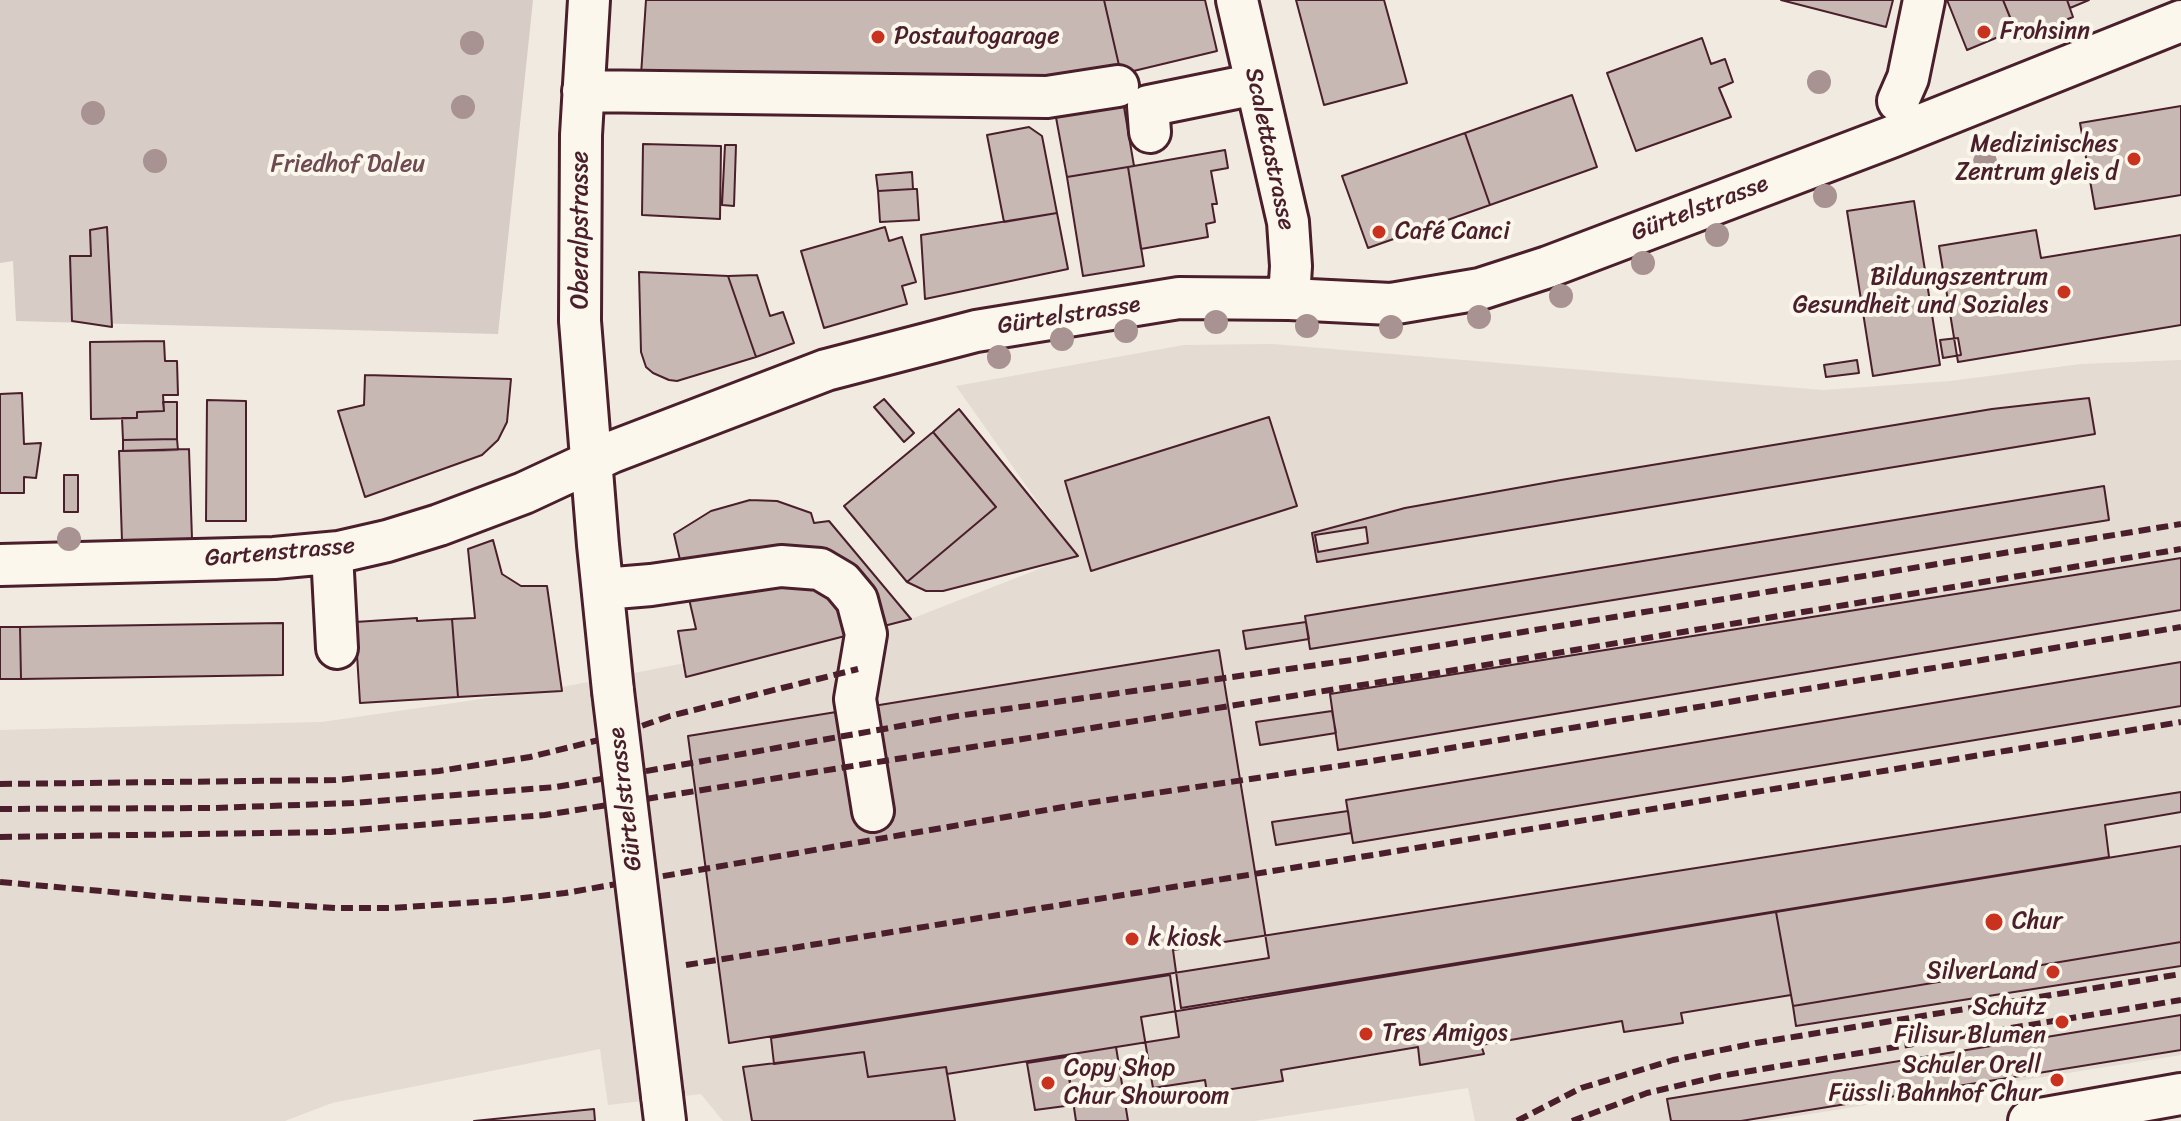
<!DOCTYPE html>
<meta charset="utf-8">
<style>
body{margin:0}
canvas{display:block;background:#f0eae0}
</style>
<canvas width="2181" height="1121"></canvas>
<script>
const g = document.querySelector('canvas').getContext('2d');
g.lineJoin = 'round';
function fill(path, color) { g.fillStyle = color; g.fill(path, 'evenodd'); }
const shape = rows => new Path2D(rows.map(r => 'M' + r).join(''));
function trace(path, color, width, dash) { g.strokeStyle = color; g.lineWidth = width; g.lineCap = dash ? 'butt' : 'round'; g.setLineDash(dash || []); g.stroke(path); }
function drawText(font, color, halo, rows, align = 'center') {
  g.font = font + ' Sriracha,sans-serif'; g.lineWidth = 8; g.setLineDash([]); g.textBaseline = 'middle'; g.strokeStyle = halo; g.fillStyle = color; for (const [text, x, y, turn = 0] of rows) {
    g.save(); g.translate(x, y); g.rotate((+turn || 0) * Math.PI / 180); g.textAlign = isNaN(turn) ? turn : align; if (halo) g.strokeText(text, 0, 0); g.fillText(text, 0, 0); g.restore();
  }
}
fill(shape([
 [1272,344,1823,390,1950,381,2081,364,2181,360,2181,1055,1766,1121,1475,1121,1468,1088,1254,1121,723,1121,701,1094,608,1105,600,1049,332,1103,285,1121,0,1121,0,730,322,722,557,688,911,619,1075,555,956,386,1184,345]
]), '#e4dbd2');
fill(shape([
 [0,0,533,0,498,334,16,321,13,261,0,263]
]), '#d8ccc6');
const building = shape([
 [646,0,1104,0,1121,74,1072,81,641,75,646,0],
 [1104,0,1205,0,1217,51,1121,74,1104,0],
 [1296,0,1384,0,1407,83,1324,105,1296,0],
 [1781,0,1893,0,1886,27,1781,0],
 [1947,0,2003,0,2015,30,1967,50,1947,0],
 [2003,0,2067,0,2073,17,2019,39,2003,0],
 [2067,0,2089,0,2070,8,2067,0],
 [1702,38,1711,64,1725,59,1733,82,1719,88,1731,117,1636,151,1607,73,1702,38],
 [1572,95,1597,167,1490,205,1465,133,1572,95],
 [1123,101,1134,166,1067,177,1055,112,1123,101],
 [2181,106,2181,195,2095,209,2080,123,2181,106],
 [1029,127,1042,136,1057,213,1004,222,987,135,1029,127],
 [1465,133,1490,205,1368,248,1342,176,1465,133],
 [643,144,721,146,720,219,642,215,643,144],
 [725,145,736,145,734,206,722,205,725,145],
 [1225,150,1228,168,1211,171,1217,204,1212,204,1215,222,1206,224,1208,237,1141,249,1128,167,1225,150],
 [1128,167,1144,266,1083,276,1067,177,1128,167],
 [912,172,913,189,878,191,876,175,912,172],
 [913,189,917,189,919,220,880,222,878,191,913,189],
 [1914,201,1940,365,1873,376,1847,211,1914,201],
 [1057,213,1068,269,925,299,921,235,1057,213],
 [107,227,112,327,72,321,70,256,91,256,90,230,107,227],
 [885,227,889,241,902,237,916,282,902,286,907,304,824,328,801,251,885,227],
 [2036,230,2041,258,2181,235,2181,325,1958,362,1939,246,2036,230],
 [639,272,728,276,756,357,677,381,669,380,653,373,646,367,641,352,639,272],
 [757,275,770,316,783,312,794,343,756,357,728,276,757,275],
 [1958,338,1961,355,1943,358,1940,340,1958,338],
 [164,341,165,361,177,361,178,395,163,395,164,411,137,412,137,418,91,419,90,342,164,341],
 [1857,360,1859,373,1826,377,1824,365,1857,360],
 [365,375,511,379,507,422,498,440,482,455,365,497,338,411,364,405,365,375],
 [22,393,24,444,41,443,36,478,24,477,24,493,0,493,0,394,22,393],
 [2089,398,2095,434,1317,562,1312,533,1405,508,1561,480,1992,409,2089,398],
 [884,399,914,433,904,442,874,407,884,399],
 [207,400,246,401,246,521,206,521,207,400],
 [163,402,177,402,177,439,123,440,122,418,137,418,137,412,164,411,163,402],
 [959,409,1078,556,943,591,926,591,907,582,996,507,933,432,959,409],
 [1269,417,1297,506,1091,571,1065,481,1269,417],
 [933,432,996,507,907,582,844,506,933,432],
 [177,439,178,450,123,451,123,440,177,439],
 [189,449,192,539,122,541,119,451,189,449],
 [64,475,78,475,78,512,64,512,64,475],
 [2104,486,2109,520,1310,649,1305,616,2104,486],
 [750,500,777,501,811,513,814,523,829,521,911,619,686,677,678,631,696,629,674,534,711,511,750,500],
 [1366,527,1368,543,1318,552,1315,535,1366,527],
 [493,540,502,574,521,586,547,586,562,691,458,697,452,619,475,618,468,549,493,540],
 [2181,558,2181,610,1338,750,1330,694,2181,558],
 [417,618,417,621,452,619,458,697,360,703,355,622,417,618],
 [1306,622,1309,639,1246,649,1243,631,1306,622],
 [283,623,283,675,21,679,20,627,283,623],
 [0,627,20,627,21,679,0,679,0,627],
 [1219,650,1269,958,729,1043,688,736,1219,650],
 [2181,662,2181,706,1353,843,1346,800,2181,662],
 [1332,711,1336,733,1260,745,1256,722,1332,711],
 [2181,792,2181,812,2105,825,2109,857,1181,1008,1173,950,2181,792],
 [1348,811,1351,833,1276,845,1272,822,1348,811],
 [2181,846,2181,942,1793,1006,1776,912,2181,846],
 [1776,912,1791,995,1681,1013,1683,1023,1624,1032,1622,1021,1481,1045,1484,1054,1420,1065,1418,1047,1281,1070,1283,1081,1207,1093,1205,1080,1153,1088,1141,1017,1776,912],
 [2181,942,2181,966,1796,1026,1793,1006,2181,942],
 [1170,975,1179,1037,947,1074,946,1067,868,1077,864,1052,774,1064,771,1038,1170,975],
 [2181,1015,2181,1050,1741,1121,1671,1121,1667,1099,2181,1015],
 [1116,1047,1128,1121,1076,1121,1066,1055,1116,1047],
 [864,1052,868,1077,946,1067,955,1121,752,1121,743,1067,864,1052],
 [1066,1057,1073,1105,1035,1110,1027,1063,1066,1057],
 [594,1109,595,1121,474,1121,594,1109]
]);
fill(building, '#c8b8b3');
trace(building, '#4a1f2b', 2);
const minor = shape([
 [589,0,581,135,580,321,598,545,613,691],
 [1237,0,1288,222,1291,266,1289,299],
 [583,91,1047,97,1118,86],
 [1898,101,1908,78,1924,0],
 [1150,132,1148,106,1256,84],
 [332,553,337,648],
 [0,565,274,558,339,552,387,541,439,525,524,493,612,452,826,370,976,331,1179,298,1289,299,1391,304,1480,289,1548,267,1891,137,2181,21],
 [603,589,651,585,781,566,820,569,842,582,857,600,866,634,855,699,873,811],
 [662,1096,665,1121],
 [2029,1121,2181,1094]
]);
trace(minor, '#4a1f2b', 46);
trace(minor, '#fbf7ec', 40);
trace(shape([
 [0,784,335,780,439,771,530,757,607,738,670,716,858,669],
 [0,809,213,808,353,803,556,787,957,716,1352,660,2181,524],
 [0,837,331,832,545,815,1437,673,2181,549],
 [0,882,179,898,336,908,391,908,506,900,565,893,1081,804,1366,762,2181,627],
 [686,965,1379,854,2181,722],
 [1517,1121,1581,1088,1673,1060,1756,1043,2181,974],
 [1572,1121,1647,1093,1720,1076,2181,1000]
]), '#4a1f2b', 6, [12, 6]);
const minorBridge = shape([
 [613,691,662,1096]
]);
trace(minorBridge, '#4a1f2b', 46, []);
trace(minorBridge, '#fbf7ec', 40);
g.fillStyle = '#a89292';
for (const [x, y] of [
 [472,43],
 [1819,82],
 [463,107],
 [93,113],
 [155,161],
 [1985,162],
 [1825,196],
 [1717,235],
 [1643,263],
 [1561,296],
 [1479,317],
 [1216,322],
 [1307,326],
 [1391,327],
 [1126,331],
 [1062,339],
 [999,357],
 [69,539]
]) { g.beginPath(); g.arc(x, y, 12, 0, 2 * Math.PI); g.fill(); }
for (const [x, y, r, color] of [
 [1984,32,8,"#c8321e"],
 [878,37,8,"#c8321e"],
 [2134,159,8,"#c8321e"],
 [1379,232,8,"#c8321e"],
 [2064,292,8,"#c8321e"],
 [1994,922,10,"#c8321e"],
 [1132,939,8,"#c8321e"],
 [2053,972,8,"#c8321e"],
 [2062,1022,8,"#c8321e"],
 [1366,1034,8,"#c8321e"],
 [2057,1080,8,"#c8321e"],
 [1048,1083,8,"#c8321e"]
]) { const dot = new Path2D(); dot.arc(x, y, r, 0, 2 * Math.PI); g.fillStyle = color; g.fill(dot); trace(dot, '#fbf7ec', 3); }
drawText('24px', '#4a1f2b', '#fbf7ec', [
 ["Frohsinn",2000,32],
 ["Postautogarage",894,37],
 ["Medizinisches",2118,145,"right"],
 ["Zentrum gleis d",2118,173,"right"],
 ["Café Canci",1395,232],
 ["Bildungszentrum",2048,278,"right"],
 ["Gesundheit und Soziales",2048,306,"right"],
 ["Chur",2012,922],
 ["k kiosk",1148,939],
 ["SilverLand",2037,972,"right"],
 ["Schutz",2046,1008,"right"],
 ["Filisur Blumen",2046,1036,"right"],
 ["Tres Amigos",1382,1034],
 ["Schuler Orell",2041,1066,"right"],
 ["Füssli Bahnhof Chur",2041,1094,"right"],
 ["Copy Shop",1064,1069],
 ["Chur Showroom",1064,1097]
], 'left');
drawText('24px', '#4a1f2b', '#fbf7ec', [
 ["Scalettastrasse",1269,149,78],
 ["Gürtelstrasse",1700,209,-21],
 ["Oberalpstrasse",581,230,-90],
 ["Gürtelstrasse",1069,316,-9],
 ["Gartenstrasse",280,553,-5],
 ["Gürtelstrasse",626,799,-97]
]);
drawText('24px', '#6e4a52', '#fbf7ec', [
 ["Friedhof Daleu",348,165]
]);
</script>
